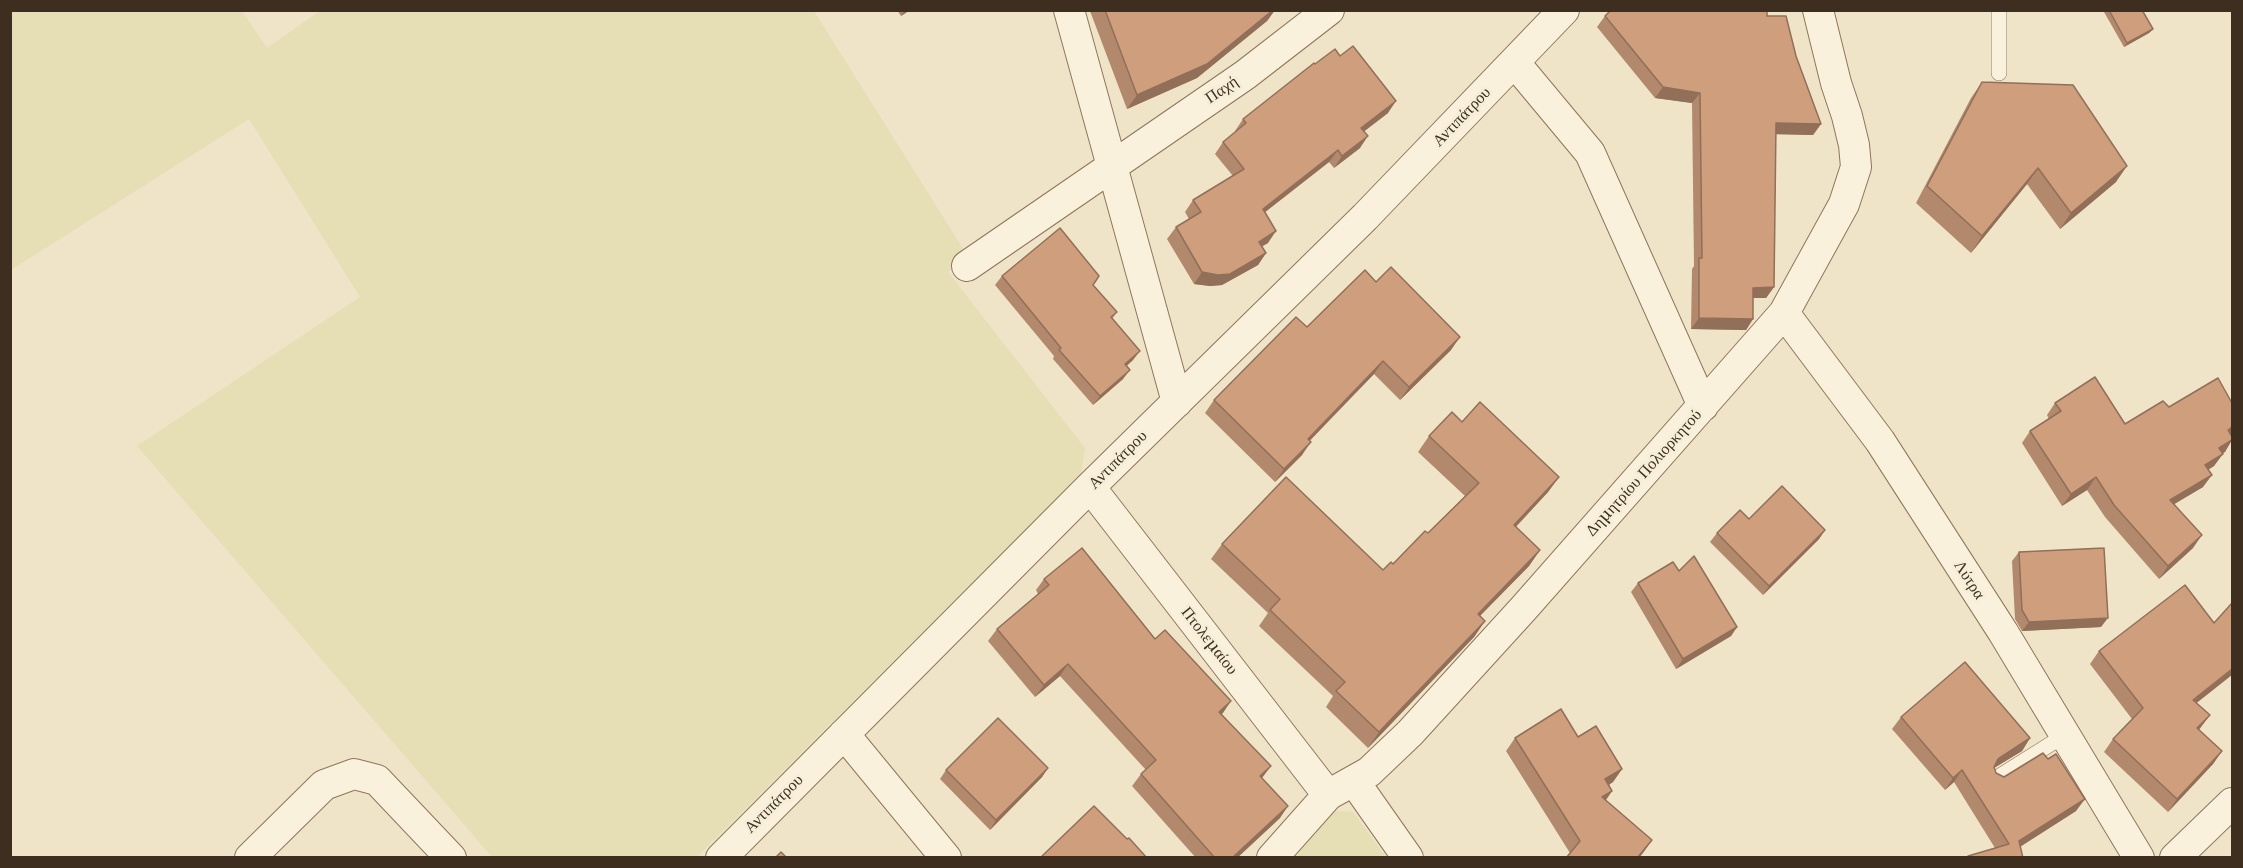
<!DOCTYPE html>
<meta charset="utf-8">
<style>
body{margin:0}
#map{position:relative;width:2243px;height:868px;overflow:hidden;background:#f0e4c8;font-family:"Libre Baskerville",serif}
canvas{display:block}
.frame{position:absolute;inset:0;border:12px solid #3d2e20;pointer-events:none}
</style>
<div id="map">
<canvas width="2243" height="868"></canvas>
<div class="frame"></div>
</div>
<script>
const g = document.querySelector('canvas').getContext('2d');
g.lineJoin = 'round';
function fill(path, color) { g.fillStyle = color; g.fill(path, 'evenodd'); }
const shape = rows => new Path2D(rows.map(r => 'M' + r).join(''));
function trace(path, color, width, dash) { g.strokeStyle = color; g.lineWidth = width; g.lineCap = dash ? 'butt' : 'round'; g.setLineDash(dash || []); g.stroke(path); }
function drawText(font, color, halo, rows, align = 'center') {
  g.font = font + ' "Libre Baskerville",serif'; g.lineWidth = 6; g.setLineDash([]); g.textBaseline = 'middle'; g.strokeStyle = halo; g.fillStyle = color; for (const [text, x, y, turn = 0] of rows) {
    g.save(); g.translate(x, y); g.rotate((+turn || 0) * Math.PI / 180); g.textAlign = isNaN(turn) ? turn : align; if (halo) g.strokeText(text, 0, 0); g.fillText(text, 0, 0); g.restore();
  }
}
fill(shape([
 [11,11,242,11,267,48,320,11,814,11,967,255,948,272,1085,448,1081,474,697,857,492,857,137,446,360,297,249,119,11,270],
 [1327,810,1353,812,1386,857,1286,858]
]), '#e6deb5');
const lane = shape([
 [1999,73,1999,10],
 [1995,779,2065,735]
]);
const street = shape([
 [1069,10,1177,402],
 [1515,63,1590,153,1703,406],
 [967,266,1245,75,1329,10],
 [1784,313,1880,441,2003,632,2139,858],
 [1090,487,1328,795],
 [844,734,946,858],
 [1354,781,1408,858],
 [250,858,324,785,354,774,377,780,451,858],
 [721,858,1090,487,1365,217,1564,10],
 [1272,858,1328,795,1369,772,1410,733,1524,608,1784,313,1844,204,1856,167,1854,145,1847,116,1836,83,1818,10],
 [2175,858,2232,803]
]);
trace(lane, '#8d765c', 16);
trace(street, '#8d765c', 32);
trace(lane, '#faf1dc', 15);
trace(street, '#faf1dc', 30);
fill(shape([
 [897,10,910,10,901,16],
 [1087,10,1275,10,1267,21,1197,78,1127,109,1090,11,1087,12],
 [2105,10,2142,10,2153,29,2149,33,2124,47,2104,12],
 [1605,16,1767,16,1796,56,1821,124,1813,135,1775,134,1774,287,1766,298,1753,298,1753,319,1746,330,1691,329,1692,269,1694,266,1692,103,1655,98,1597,27],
 [1315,64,1388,113,1364,131,1360,148,1334,168,1329,162,1265,212,1268,243,1262,246,1266,253,1258,265,1222,285,1210,286,1194,284,1167,239,1176,227,1189,219,1185,212,1193,200,1233,176,1215,154,1223,142,1236,132,1235,131,1243,119],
 [1982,82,2116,182,2060,229,2027,184,1971,253,1916,203,1971,98],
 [1002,276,1093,285,1117,312,1112,319,1133,360,1126,366,1123,379,1093,405,1053,359,1054,356,995,285],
 [1376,282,1451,350,1400,400,1374,374,1309,440,1302,455,1275,482,1205,413,1214,400,1307,327],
 [2055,403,2125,424,2169,407,2232,435,2225,452,2222,453,2214,466,2208,470,2203,487,2174,504,2193,548,2159,579,2105,517,2087,490,2062,506,2022,443,2030,431,2049,419,2047,415],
 [1462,422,1559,477,1548,492,1516,527,1540,550,1529,566,1480,616,1485,621,1474,637,1368,748,1326,707,1333,696,1259,626,1268,613,1211,559,1222,544,1383,570,1393,564,1428,533,1465,496,1418,452,1429,436],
 [1749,519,1825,530,1819,539,1763,595,1710,542,1717,533],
 [2019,552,2101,627,2022,631,2015,619,2012,561],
 [1679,571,1737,627,1731,636,1676,669,1631,592,1638,583],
 [1044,579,1155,639,1222,714,1262,778,1280,818,1237,858,1196,858,1132,786,1141,774,1146,770,1060,676,1035,697,988,641,997,629,1038,594,1036,590],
 [2099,651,2197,703,2210,715,2199,730,2222,751,2213,764,2168,812,2104,752,2113,739,2132,719,2090,664],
 [1901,717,2030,738,2022,751,1994,768,1996,773,2076,811,2020,847,2023,858,1967,858,1968,856,1995,848,1954,782,1945,790,1892,729],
 [1578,737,1622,769,1613,782,1609,785,1612,791,1606,800,1652,840,1639,858,1566,858,1570,853,1506,751,1515,738],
 [1048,768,1042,777,990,830,940,779,946,770]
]), '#b2896c');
fill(shape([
 [905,10,910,10,901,16],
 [1273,10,1275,10,1267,21,1197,78,1127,109,1137,95],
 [2153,29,2149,33,2124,47,2127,43],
 [1663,87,1700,93,1692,103,1655,98],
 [1396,101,1388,113,1353,140,1361,128],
 [1776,123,1821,124,1813,135,1768,134],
 [1368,136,1360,148,1334,168,1342,156],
 [1338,150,1329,162,1255,220,1263,209],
 [2127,166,2116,182,2060,229,2071,213],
 [2038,168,2027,184,1971,253,1982,236],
 [1276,231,1268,243,1251,253,1259,242],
 [1266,253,1258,265,1222,285,1210,286,1194,284,1202,272],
 [1774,287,1766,298,1746,298,1753,288],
 [1699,318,1753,319,1746,330,1691,329],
 [1460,337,1451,350,1400,400,1409,387],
 [1140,351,1133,360,1118,374,1125,364],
 [1383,361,1374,374,1299,452,1308,439],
 [1130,370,1123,379,1093,405,1100,396],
 [2232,427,2232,435,2219,443,2228,430],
 [2232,440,2225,452,2210,461,2219,448],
 [1311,442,1302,455,1275,482,1284,469],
 [2223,454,2214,466,2196,477,2205,465],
 [2212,475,2203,487,2161,512,2170,500],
 [1559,477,1548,492,1503,540,1514,525],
 [2096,477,2087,490,2062,506,2071,494],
 [1825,530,1819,539,1763,595,1769,586],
 [2202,535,2193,548,2159,579,2168,566],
 [1540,550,1529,566,1467,629,1478,614],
 [2108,618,2101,627,2022,631,2029,622],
 [1485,621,1474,637,1368,748,1379,732],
 [1737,627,1731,636,1676,669,1683,659],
 [1068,664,1060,676,1035,697,1044,685],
 [2232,669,2232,675,2184,713,2193,700],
 [1231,701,1223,713,1211,724,1219,712],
 [2210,715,2200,728,2188,741,2197,728],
 [2030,738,2022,751,1989,771,1998,759],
 [2222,751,2213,764,2168,812,2177,799],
 [1271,766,1262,778,1251,788,1260,776],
 [1048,768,1042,777,990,830,996,820],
 [1622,769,1613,782,1596,792,1605,779],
 [1962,770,1954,782,1945,790,1953,778],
 [1612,791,1603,804,1602,797],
 [2085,799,2076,811,2010,853,2019,841],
 [1288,806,1280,818,1237,858,1232,858],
 [1652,840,1643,853,1639,858,1637,858]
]), '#916f58');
const building = shape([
 [1105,10,1273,10,1207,64,1137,95,1105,10],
 [1611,10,1767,10,1767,16,1786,16,1796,56,1821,124,1776,123,1774,287,1753,288,1753,319,1699,318,1699,258,1702,258,1700,93,1663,87,1605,16,1611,10],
 [2109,10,2142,10,2153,29,2127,43,2109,10],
 [1353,46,1396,101,1361,128,1368,136,1342,156,1338,150,1263,209,1276,231,1259,242,1266,253,1230,274,1218,275,1202,272,1176,227,1201,212,1193,200,1244,169,1223,142,1246,123,1243,119,1314,63,1315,64,1335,49,1340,56,1353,46],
 [1982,82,2073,85,2127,166,2071,213,2038,168,1982,236,1927,186,1982,82],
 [1060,228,1099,276,1093,285,1117,312,1111,317,1140,351,1125,364,1130,370,1100,396,1059,350,1061,348,1002,276,1060,228],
 [1391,267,1460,337,1409,387,1383,361,1308,439,1311,442,1284,469,1214,400,1296,317,1307,327,1365,270,1376,282,1391,267],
 [2095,377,2125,424,2163,401,2169,407,2218,378,2232,403,2232,427,2228,430,2232,437,2232,440,2219,448,2223,454,2205,465,2212,475,2170,500,2202,535,2168,566,2114,505,2096,477,2071,494,2030,431,2061,411,2055,403,2095,377],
 [1480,402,1559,477,1514,525,1540,550,1478,614,1485,621,1379,732,1336,691,1345,682,1270,610,1280,599,1222,544,1286,477,1383,570,1391,562,1393,564,1425,531,1428,533,1479,483,1429,436,1452,412,1462,422,1480,402],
 [1782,486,1825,530,1769,586,1717,533,1740,510,1749,519,1782,486],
 [1082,548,1155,639,1165,630,1231,701,1219,712,1271,766,1260,776,1288,806,1232,858,1215,858,1141,774,1156,760,1068,664,1044,685,997,629,1049,585,1044,579,1082,548],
 [2104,548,2108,618,2029,622,2022,610,2019,552,2104,548],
 [1694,556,1737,627,1683,659,1638,583,1673,562,1679,571,1694,556],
 [2185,585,2214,623,2232,603,2232,669,2193,700,2210,715,2197,728,2222,751,2177,799,2113,739,2143,708,2099,651,2185,585],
 [1965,662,2030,738,1998,759,1994,767,1996,773,2004,777,2043,753,2048,759,2056,754,2085,799,2019,841,2023,858,1969,858,1968,856,2009,844,1962,770,1953,778,1901,717,1965,662],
 [1561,709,1578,737,1596,726,1622,769,1605,779,1612,791,1602,797,1652,840,1637,858,1566,858,1580,841,1515,738,1561,709],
 [998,718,1048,768,996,820,946,770,998,718],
 [1094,806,1127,839,1129,838,1147,858,1040,858,1094,806],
 [781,852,787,858,775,858,781,852]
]);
fill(building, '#cf9f7d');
trace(building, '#916f58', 1.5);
drawText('16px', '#3d2e20', '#f7eed8', [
 ["Παχή",1222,90,-34],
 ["Αντιπάτρου",1462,117,-46],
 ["Αντιπάτρου",1118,460,-45],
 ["Δημητρίου Πολιορκητού",1644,473,-48],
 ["Λύτρα",1969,580,57],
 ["Πτολεμαίου",1209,641,52],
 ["Αντιπάτρου",774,804,-45]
]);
</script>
